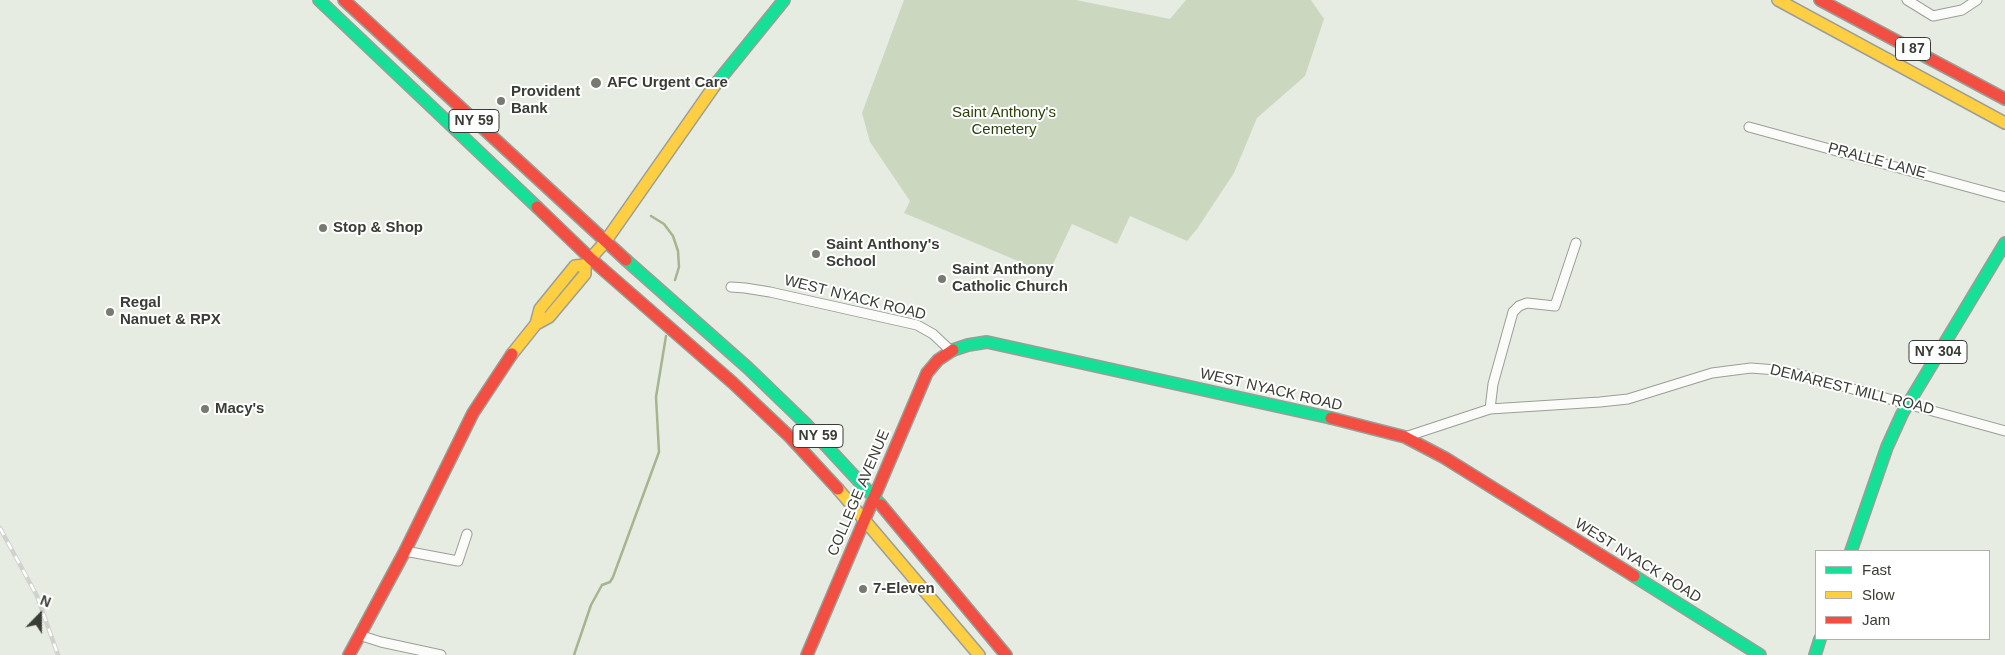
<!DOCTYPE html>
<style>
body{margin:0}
#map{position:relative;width:2005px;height:655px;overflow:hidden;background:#e6ece1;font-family:Helvetica,sans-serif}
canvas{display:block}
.legend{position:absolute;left:1815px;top:550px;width:175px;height:90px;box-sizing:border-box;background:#fff;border:1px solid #b0b1ae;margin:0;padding:6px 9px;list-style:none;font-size:15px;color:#393d35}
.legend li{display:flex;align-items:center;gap:10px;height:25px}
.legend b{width:25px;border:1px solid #b0b1ae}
.north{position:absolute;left:15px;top:590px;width:50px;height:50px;-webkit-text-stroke:4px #fff;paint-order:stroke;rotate:22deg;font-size:14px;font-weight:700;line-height:20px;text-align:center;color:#393d35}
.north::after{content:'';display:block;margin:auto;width:18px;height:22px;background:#393d35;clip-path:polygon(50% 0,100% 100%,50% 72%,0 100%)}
</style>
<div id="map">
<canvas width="2005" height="655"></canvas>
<ul class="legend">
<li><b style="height:6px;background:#16e098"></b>Fast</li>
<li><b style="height:6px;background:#ffcf43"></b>Slow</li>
<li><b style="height:6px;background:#f24e42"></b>Jam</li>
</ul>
<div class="north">N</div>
</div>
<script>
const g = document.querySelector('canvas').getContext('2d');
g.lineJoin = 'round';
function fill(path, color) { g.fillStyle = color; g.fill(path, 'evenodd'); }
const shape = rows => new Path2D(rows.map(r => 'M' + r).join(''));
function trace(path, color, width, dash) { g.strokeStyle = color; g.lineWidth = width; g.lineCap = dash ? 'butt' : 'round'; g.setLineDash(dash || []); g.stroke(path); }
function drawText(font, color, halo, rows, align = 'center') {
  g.font = font + ' Helvetica,sans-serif'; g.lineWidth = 4; g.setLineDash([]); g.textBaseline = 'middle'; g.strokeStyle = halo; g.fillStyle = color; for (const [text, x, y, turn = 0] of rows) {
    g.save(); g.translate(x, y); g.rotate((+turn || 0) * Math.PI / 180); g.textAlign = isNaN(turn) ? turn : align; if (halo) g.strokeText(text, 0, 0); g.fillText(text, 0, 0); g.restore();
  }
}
fill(shape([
 [904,0,1076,0,1170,19,1186,0,1311,0,1324,19,1305,76,1257,118,1234,173,1197,229,1187,241,1130,216,1117,244,1072,224,1053,264,1044,272,904,213,910,201,870,142,862,113]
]), '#ccd7c0');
trace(shape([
 [651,216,664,224,673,236,678,251,679,267,675,280],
 [574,655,591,605,602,585,610,582,613,577,659,452,656,397,666,336]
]), '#a4b590', 2.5);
const street = shape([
 [1907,0,1933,16,1962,10,1977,0],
 [1749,127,2005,197],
 [731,287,745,288,770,292,917,325,933,334,951,351],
 [1490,409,1493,384,1513,312,1519,306,1527,303,1555,306,1576,243],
 [1405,437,1490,409,1600,402,1628,399,1712,373,1751,368,1776,370,1802,375,2005,431],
 [405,551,458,561,467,534],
 [359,635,381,642,441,655]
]);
const fast = shape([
 [319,0,537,207],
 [715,85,784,0],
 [626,260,748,368,805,423,881,505],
 [953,350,968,345,987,342,1331,418],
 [1851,551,1887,447,1902,414,2005,243],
 [1634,576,1760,655],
 [1815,655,1820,639]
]);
const slow = shape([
 [1778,0,2005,123],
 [536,324,540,309,575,266,585,265,605,242,715,85],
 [512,354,536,324,549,317,585,274,585,265],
 [838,489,979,655]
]);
const jam = shape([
 [344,0,626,260],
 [1820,0,2005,99],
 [537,207,591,259,733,383,790,437,838,489],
 [1331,418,1405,437,1445,458,1634,576],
 [881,505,1006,655],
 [349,655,405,551,473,413,512,354],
 [807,655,927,373,938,360,953,350]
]);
trace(street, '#9b9e97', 11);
trace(fast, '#9b9e97', 14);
trace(slow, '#9b9e97', 14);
trace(jam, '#9b9e97', 14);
trace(street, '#fbfcfa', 9);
trace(fast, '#16e098', 11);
trace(slow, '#ffcf43', 11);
trace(jam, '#f24e42', 11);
const rail = shape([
 [0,528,37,596,58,655]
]);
trace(rail, '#d0d2ce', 4.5);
trace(rail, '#fff', 2.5, [8]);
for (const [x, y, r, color] of [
 [596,83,6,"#767a71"],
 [501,101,5,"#767a71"],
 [323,228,5,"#767a71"],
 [816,254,5,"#767a71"],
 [942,279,5,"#767a71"],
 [110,312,5,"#767a71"],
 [205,409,5,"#767a71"],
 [863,589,5,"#767a71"]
]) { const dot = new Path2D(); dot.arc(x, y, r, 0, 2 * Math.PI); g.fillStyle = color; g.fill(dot); trace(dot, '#fff', 2); }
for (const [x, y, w] of [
 [1913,49,35],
 [474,121,50],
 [1938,352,58],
 [818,436,50]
]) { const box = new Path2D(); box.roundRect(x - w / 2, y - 11.5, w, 23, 4); g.fillStyle = '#fff'; g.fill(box); trace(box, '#393d35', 1); }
drawText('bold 14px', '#393d35', null, [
 ["I 87",1913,49],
 ["NY 59",474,121],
 ["NY 304",1938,352],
 ["NY 59",818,436]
]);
drawText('bold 15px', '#393d35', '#fff', [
 ["AFC Urgent Care",607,83],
 ["Provident",511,92],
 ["Bank",511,109],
 ["Stop & Shop",333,228],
 ["Saint Anthony's",826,245],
 ["School",826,262],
 ["Saint Anthony",952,270],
 ["Catholic Church",952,287],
 ["Regal",120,303],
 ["Nanuet & RPX",120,320],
 ["Macy's",215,409],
 ["7-Eleven",873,589]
], 'left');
drawText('15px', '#2b4009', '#fff', [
 ["Saint Anthony's",1004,113],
 ["Cemetery",1004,130]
]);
drawText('15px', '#393d35', '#fff', [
 ["PRALLE LANE",1877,161,15],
 ["WEST NYACK ROAD",855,298,14],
 ["WEST NYACK ROAD",1271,390,13],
 ["DEMAREST MILL ROAD",1852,390,14],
 ["COLLEGE AVENUE",859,493,-67],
 ["WEST NYACK ROAD",1638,561,32]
]);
</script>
